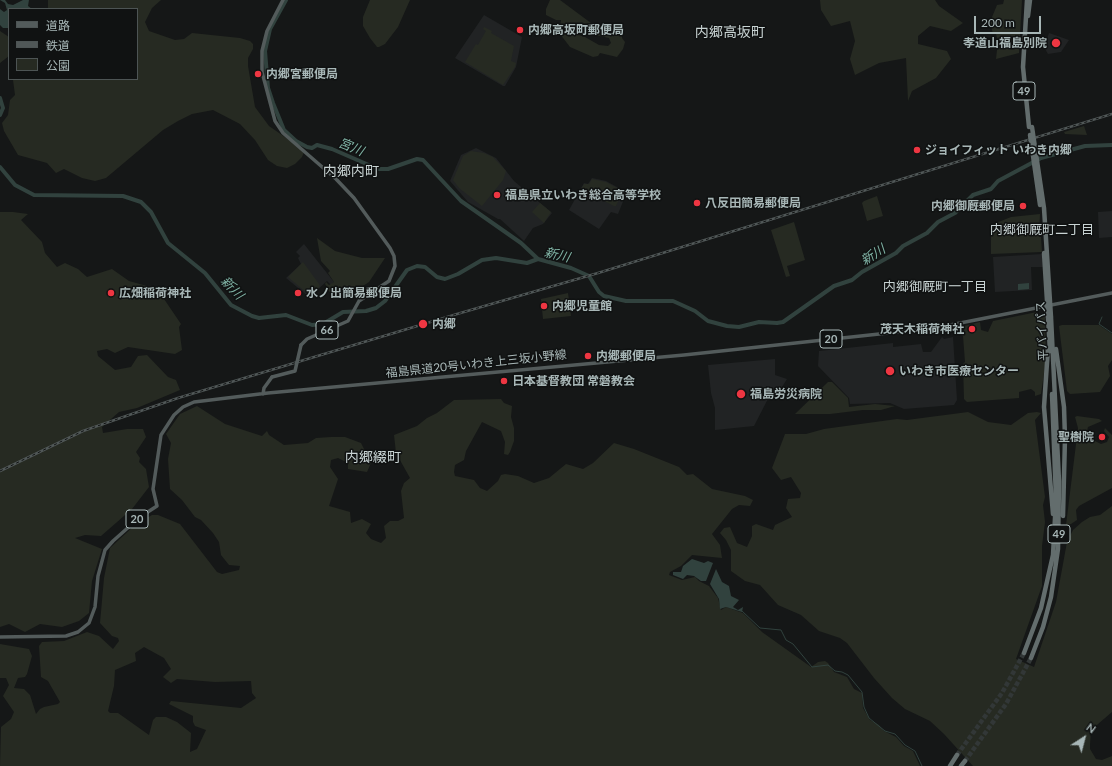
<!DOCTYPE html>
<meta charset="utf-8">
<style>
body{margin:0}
#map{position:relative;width:1112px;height:766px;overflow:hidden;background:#151717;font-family:Lato,"Noto Sans JP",sans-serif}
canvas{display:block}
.legend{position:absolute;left:8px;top:8px;width:130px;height:72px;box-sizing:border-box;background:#101212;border:1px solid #4d5454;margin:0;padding:5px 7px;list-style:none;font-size:12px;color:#a8b7b7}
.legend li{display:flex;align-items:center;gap:8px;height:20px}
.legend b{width:20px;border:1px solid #4d5454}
.north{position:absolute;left:1064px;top:718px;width:40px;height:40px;-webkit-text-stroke:3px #101212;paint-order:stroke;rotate:36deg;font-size:11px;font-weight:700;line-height:16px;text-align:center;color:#a8b7b7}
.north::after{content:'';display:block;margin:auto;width:14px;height:18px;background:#a8b7b7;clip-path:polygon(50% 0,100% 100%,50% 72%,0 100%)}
.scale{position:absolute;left:974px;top:16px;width:67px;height:18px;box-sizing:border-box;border:2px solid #a8b7b7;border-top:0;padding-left:5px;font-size:12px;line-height:14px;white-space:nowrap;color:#a8b7b7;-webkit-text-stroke:3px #101212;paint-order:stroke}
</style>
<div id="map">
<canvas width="1112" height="766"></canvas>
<ul class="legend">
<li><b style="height:5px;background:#535b5b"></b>道路</li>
<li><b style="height:5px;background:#505757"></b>鉄道</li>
<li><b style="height:11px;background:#262a22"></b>公園</li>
</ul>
<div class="north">N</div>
<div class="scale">200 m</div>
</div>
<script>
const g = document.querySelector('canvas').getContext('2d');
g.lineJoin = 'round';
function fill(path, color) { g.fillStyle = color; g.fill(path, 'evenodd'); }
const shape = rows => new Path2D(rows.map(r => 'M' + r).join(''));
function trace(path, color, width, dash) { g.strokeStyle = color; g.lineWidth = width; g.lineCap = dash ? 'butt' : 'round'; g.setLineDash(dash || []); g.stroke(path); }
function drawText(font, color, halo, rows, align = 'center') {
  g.font = font + ' Lato,"Noto Sans JP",sans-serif'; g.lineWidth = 3; g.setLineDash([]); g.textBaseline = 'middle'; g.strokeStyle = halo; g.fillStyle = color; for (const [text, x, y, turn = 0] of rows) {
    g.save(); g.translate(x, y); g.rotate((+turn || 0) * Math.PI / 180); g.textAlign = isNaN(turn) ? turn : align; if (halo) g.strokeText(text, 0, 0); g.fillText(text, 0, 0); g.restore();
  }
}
fill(shape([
 [484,15,522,37,516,67,505,86,503,86,455,58],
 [1049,33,1069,40,1061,52,1048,54,1044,47],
 [476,148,496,158,514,181,552,213,543,224,533,228,524,241,500,219,498,219,468,202,450,181,461,155],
 [592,178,606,181,626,192,626,194,618,214,611,212,599,229,569,210,584,183,588,184],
 [1112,211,1112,237,1099,238,1098,212],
 [304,244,334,282,331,285,327,281,314,293,308,296,286,278,301,264,298,258,300,256,296,252],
 [1042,254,1043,267,1031,267,1032,290,995,292,993,257],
 [942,337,944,339,953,337,957,400,954,405,904,409,890,403,850,404,849,398,818,366,819,351,893,343,893,347,921,344,923,352,931,352],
 [775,359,775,375,787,379,782,387,786,392,777,400,771,393,754,426,715,430,715,408,711,393,708,365]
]), '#212324');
fill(shape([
 [48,0,161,0,152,8,145,22,149,31,175,40,184,39,192,33,240,38,250,41,253,44,253,49,248,58,248,66,255,107,269,126,302,149,304,152,302,157,295,164,287,168,277,166,268,160,255,140,240,124,213,110,192,114,178,121,163,130,106,178,95,181,82,178,64,169,56,173,47,163,18,155,4,131,2,123,8,115,10,100,15,95,13,80,137,79,137,9,48,9],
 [370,0,410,0,398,27,385,44,379,47,377,47,370,38,363,26,363,17],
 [550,0,560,0,595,26,616,28,622,30,622,38,625,42,623,49,617,57,600,53,598,56,593,57,570,47,560,34,560,29,585,37,599,45,608,46,611,43,609,38,590,34,584,35,561,28,560,27,561,20,556,20,546,15,546,9],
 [820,0,935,0,939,6,963,23,951,31,930,26,918,36,918,44,947,51,951,59,936,78,912,91,908,101,906,58,879,63,855,75,850,59,855,41,850,21,831,26,821,10],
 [1004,0,1022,0,1019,53,996,59,998,41,996,34,993,34,990,22,997,5,1003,4],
 [484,27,492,31,491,33,514,46,511,61,516,63,515,67,503,85,465,62,476,44,478,45,486,31,483,29],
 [0,31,9,37,9,56,0,63],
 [1084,126,1087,135,1065,134,1064,132],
 [471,151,484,153,493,157,506,171,503,180,482,206,459,188,453,180,463,156],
 [592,179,606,182,623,191,616,206,614,206,581,189,584,184,589,184],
 [877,196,883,216,867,221,862,203,864,201],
 [540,203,551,212,544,223,532,212],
 [0,212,13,212,28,214,21,220,42,242,45,253,57,267,65,263,78,269,87,277,112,269,129,281,154,288,156,293,162,296,181,324,179,327,182,350,175,354,128,347,115,353,107,349,97,351,98,356,115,370,131,367,138,356,147,355,168,377,176,380,180,390,137,408,119,412,102,427,103,433,127,429,143,429,146,437,136,452,140,458,139,462,146,469,149,487,132,509,101,536,85,535,75,538,102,549,92,581,89,613,79,621,62,627,40,624,25,632,9,624,0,627],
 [1040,214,1039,237,1041,237,1042,252,991,254,991,225,1011,217],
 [794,222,805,260,787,266,790,276,786,277,771,230],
 [317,238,335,251,362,258,385,258,369,282,360,288,338,297,338,291,335,289,332,293,327,290,328,288,325,284,326,282,329,285,334,282,328,273,330,271,321,261],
 [303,262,319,284,320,286,314,292,312,290,307,293,288,277],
 [568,293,571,316,543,319,541,299],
 [1037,312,1038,314,1042,314,1045,317,1046,359,1041,394,1035,396,1035,392,1031,389,1019,392,1019,398,967,402,964,399,963,364,965,362,963,336,960,333,964,332,964,326,980,322,981,330,988,332,993,321],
 [1062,325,1099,325,1112,334,1112,360,1108,366,1110,376,1100,392,1070,394,1067,391,1059,326],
 [828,382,832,382,848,398,849,407,875,404,895,406,881,410,863,410,830,414,795,414],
 [501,399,504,403,512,406,511,417,514,428,514,441,510,452,508,455,504,454,505,442,501,431,482,422,466,451,464,460,455,465,454,472,455,476,474,480,480,488,487,491,498,481,501,475,505,474,518,476,534,483,549,478,566,464,583,469,593,463,614,443,634,449,679,467,687,475,693,474,712,489,745,496,753,500,750,506,739,505,732,509,712,534,720,545,722,558,692,555,681,566,670,572,669,575,682,580,695,577,699,581,709,586,718,598,721,610,726,607,743,613,762,632,811,667,818,662,825,661,828,663,834,672,847,677,854,689,862,693,863,708,870,720,879,725,884,731,896,737,904,746,913,751,920,766,0,766,1,727,11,719,14,712,3,696,9,685,6,678,0,678,0,644,29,649,32,656,27,674,25,677,18,678,14,688,24,689,30,695,36,714,40,709,44,707,58,704,60,702,48,681,41,677,39,646,42,642,64,641,87,632,99,636,113,649,119,641,118,638,112,636,100,623,104,578,110,548,135,525,152,515,158,515,180,524,217,572,222,574,239,570,240,566,229,565,221,555,219,542,213,533,201,520,195,517,182,500,170,489,168,459,171,443,166,434,180,414,197,406,225,424,262,436,267,431,269,435,284,445,308,443,316,438,331,437,345,437,361,443,371,463,367,472,348,469,348,463,338,458,331,460,330,467,338,479,329,506,350,512,351,523,362,519,371,524,366,533,371,539,381,543,386,538,384,526,390,521,398,521,404,518,401,491,404,483,410,478,396,453,394,435,417,426,427,418,437,413,454,400],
 [144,647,164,658,171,669,163,677,171,683,177,679,215,682,251,681,252,693,256,698,241,708,171,701,169,704,193,716,193,722,195,726,206,730,197,749,190,752,191,733,177,722,166,717,156,717,153,720,149,735,118,713,110,713,108,711,114,686,115,670,136,661,135,653],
 [968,412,988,422,1011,425,1028,413,1037,412,1041,413,1035,420,1045,497,1043,505,1045,522,1042,546,1042,586,1016,659,1034,667,1056,602,1067,542,1073,530,1082,522,1090,517,1100,515,1112,506,1112,712,1091,730,1090,745,1090,749,1096,759,1102,760,1112,756,1112,766,973,766,944,734,930,721,905,709,892,698,874,678,847,643,840,638,819,631,801,615,778,605,760,585,745,581,731,571,731,550,726,540,720,533,724,528,730,527,737,543,747,547,752,536,752,526,756,524,773,530,775,525,792,517,786,508,788,499,800,498,801,493,791,477,781,480,772,468,785,434,806,434,824,429,897,419,907,420],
 [1077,416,1099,419,1102,421,1088,427,1085,439,1091,439,1101,444,1107,442,1109,437,1104,431,1105,428,1112,435,1112,488,1079,506,1076,510,1077,520,1071,524,1066,525,1078,428,1075,417]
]), '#262a22');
fill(shape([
 [0,0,5,0,8,4,13,5,23,0,29,0,28,6,32,9,9,9,9,28,3,28,0,25,0,9,4,12,7,10,5,3],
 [1029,283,1029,289,1018,290,1018,284],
 [692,559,704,563,708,561,713,563,706,581,701,581,694,576,687,575,683,579,673,575,673,572,681,572,683,566],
 [716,569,722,582,729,586,731,596,739,600,733,607,738,610,743,607,742,612,726,607,720,609,719,599,710,584]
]), '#31423e');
trace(shape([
 [1102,317,1099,324,1112,333],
 [742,611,760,628,781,630,786,640,793,644,812,667,828,665,835,671,842,672,848,675,862,692,864,707,869,718,885,731,895,734,905,745,915,751,922,766]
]), '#31423e', 1);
trace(shape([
 [286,0,270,29,265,51,268,88,273,103,284,130,296,141,307,147,312,148,317,145,332,149,378,169,388,169,417,159,423,160,461,201,521,243,538,259,571,268,589,276,599,292,604,296,626,301,673,301,695,311,708,321,727,326,739,327,759,322,777,323,783,322,834,286,852,280,862,272,896,253,903,246,927,233,938,222,955,213,973,195,991,189,998,181,1041,158,1085,146,1112,145],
 [0,98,3,108,0,115],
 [0,167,15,185,34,195,123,196,141,202,151,212,168,243,205,273,231,305,252,316,259,318,286,315,312,325,323,324,343,312,366,311,376,308,385,301,407,270,417,266,425,267,437,277,445,279,458,274,482,260,496,258,527,263,538,259]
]), '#31423e', 4);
trace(shape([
 [957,755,1002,693,1024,653],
 [965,761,1006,704,1031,658]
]), '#323737', 4.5, [4.5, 2]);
trace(shape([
 [283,0,267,31,262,51,262,72,275,121,283,133,336,179,354,198,390,248,394,256,395,266,389,281,359,301,348,321,307,339,301,345],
 [263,394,264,388,272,377],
 [0,637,66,636,78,632,89,623,95,607,98,576,105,550,113,541,140,517,157,506,153,489,161,435,174,415,183,407,194,402,268,393,684,355,935,328,1112,293]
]), '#535b5b', 3.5);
trace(shape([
 [1027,0,1023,67,1029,127],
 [1028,16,1030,0],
 [1048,317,1050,351],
 [1048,348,1044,407,1053,514],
 [1056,349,1064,407,1065,438,1063,516],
 [1024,653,1041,608,1053,555,1056,499,1052,394],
 [1031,658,1043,627,1051,597,1058,549,1059,481,1051,317],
 [950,766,957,755],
 [961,766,965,761]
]), '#636d6d', 4.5);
const rail = shape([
 [0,471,83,431,178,398,457,314,598,273,1112,114]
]);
trace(rail, '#505757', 2.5);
trace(rail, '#101212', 1, [3]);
trace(shape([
 [272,377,295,371,301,345]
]), '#535b5b', 3.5);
trace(shape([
 [1032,127,1044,208,1051,317],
 [1030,135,1040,205],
 [1044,253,1048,317]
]), '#636d6d', 4.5);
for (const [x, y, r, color] of [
 [520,30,4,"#ee3642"],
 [1056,43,5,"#ee3642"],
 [258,74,4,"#ee3642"],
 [917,150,4,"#ee3642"],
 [497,195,4,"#ee3642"],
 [697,203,4,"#ee3642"],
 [1023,206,4,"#ee3642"],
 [111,293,4,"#ee3642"],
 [298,293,4,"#ee3642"],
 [544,306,4,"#ee3642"],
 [423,324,5,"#ee3642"],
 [972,329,4,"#ee3642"],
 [588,356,4,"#ee3642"],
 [890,371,5,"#ee3642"],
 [504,381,4,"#ee3642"],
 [741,394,5,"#ee3642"],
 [1102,437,4,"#ee3642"]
]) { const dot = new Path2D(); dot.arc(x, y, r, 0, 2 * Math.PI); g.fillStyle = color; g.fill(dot); trace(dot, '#101212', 1.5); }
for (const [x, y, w] of [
 [1024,91,22],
 [327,330,22],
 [831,339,22],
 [137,519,22],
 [1059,534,22]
]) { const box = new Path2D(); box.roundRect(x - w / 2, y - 9, w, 18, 3); g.fillStyle = '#101212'; g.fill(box); trace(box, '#a8b7b7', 1); }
drawText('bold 11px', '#a8b7b7', null, [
 ["49",1024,91],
 ["66",327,330],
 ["20",831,339],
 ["20",137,519],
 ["49",1059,534]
]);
drawText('bold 12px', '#a8b7b7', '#101212', [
 ["内郷高坂町郵便局",528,30],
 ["孝道山福島別院",1047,43,"right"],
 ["内郷宮郵便局",266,74],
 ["ジョイフィット いわき内郷",925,150],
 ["福島県立いわき総合高等学校",505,195],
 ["八反田簡易郵便局",705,203],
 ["内郷御厩郵便局",1015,206,"right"],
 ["広畑稲荷神社",119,293],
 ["水ノ出簡易郵便局",306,293],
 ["内郷児童館",552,306],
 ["内郷",432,324],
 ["茂天木稲荷神社",964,329,"right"],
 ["内郷郵便局",596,356],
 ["いわき市医療センター",899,371],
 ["日本基督教団 常磐教会",512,381],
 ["福島労災病院",750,394],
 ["聖樹院",1094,437,"right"]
], 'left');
drawText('12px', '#a8b7b7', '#101212', [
 ["平バイパス",1042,331,-93],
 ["福島県道20号いわき上三坂小野線",476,364,-6]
]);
drawText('italic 13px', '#7fb2a4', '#101212', [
 ["宮川",351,147,22],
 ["新川",557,255,13],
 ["新川",873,255,-32],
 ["新川",232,288,46]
]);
drawText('13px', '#c8d3d3', '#101212', [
 ["内郷御厩町二丁目",1042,230],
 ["内郷御厩町一丁目",935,287]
]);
drawText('14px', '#c8d3d3', '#101212', [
 ["内郷高坂町",730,32],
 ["内郷内町",351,171],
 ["内郷綴町",373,457]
]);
</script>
